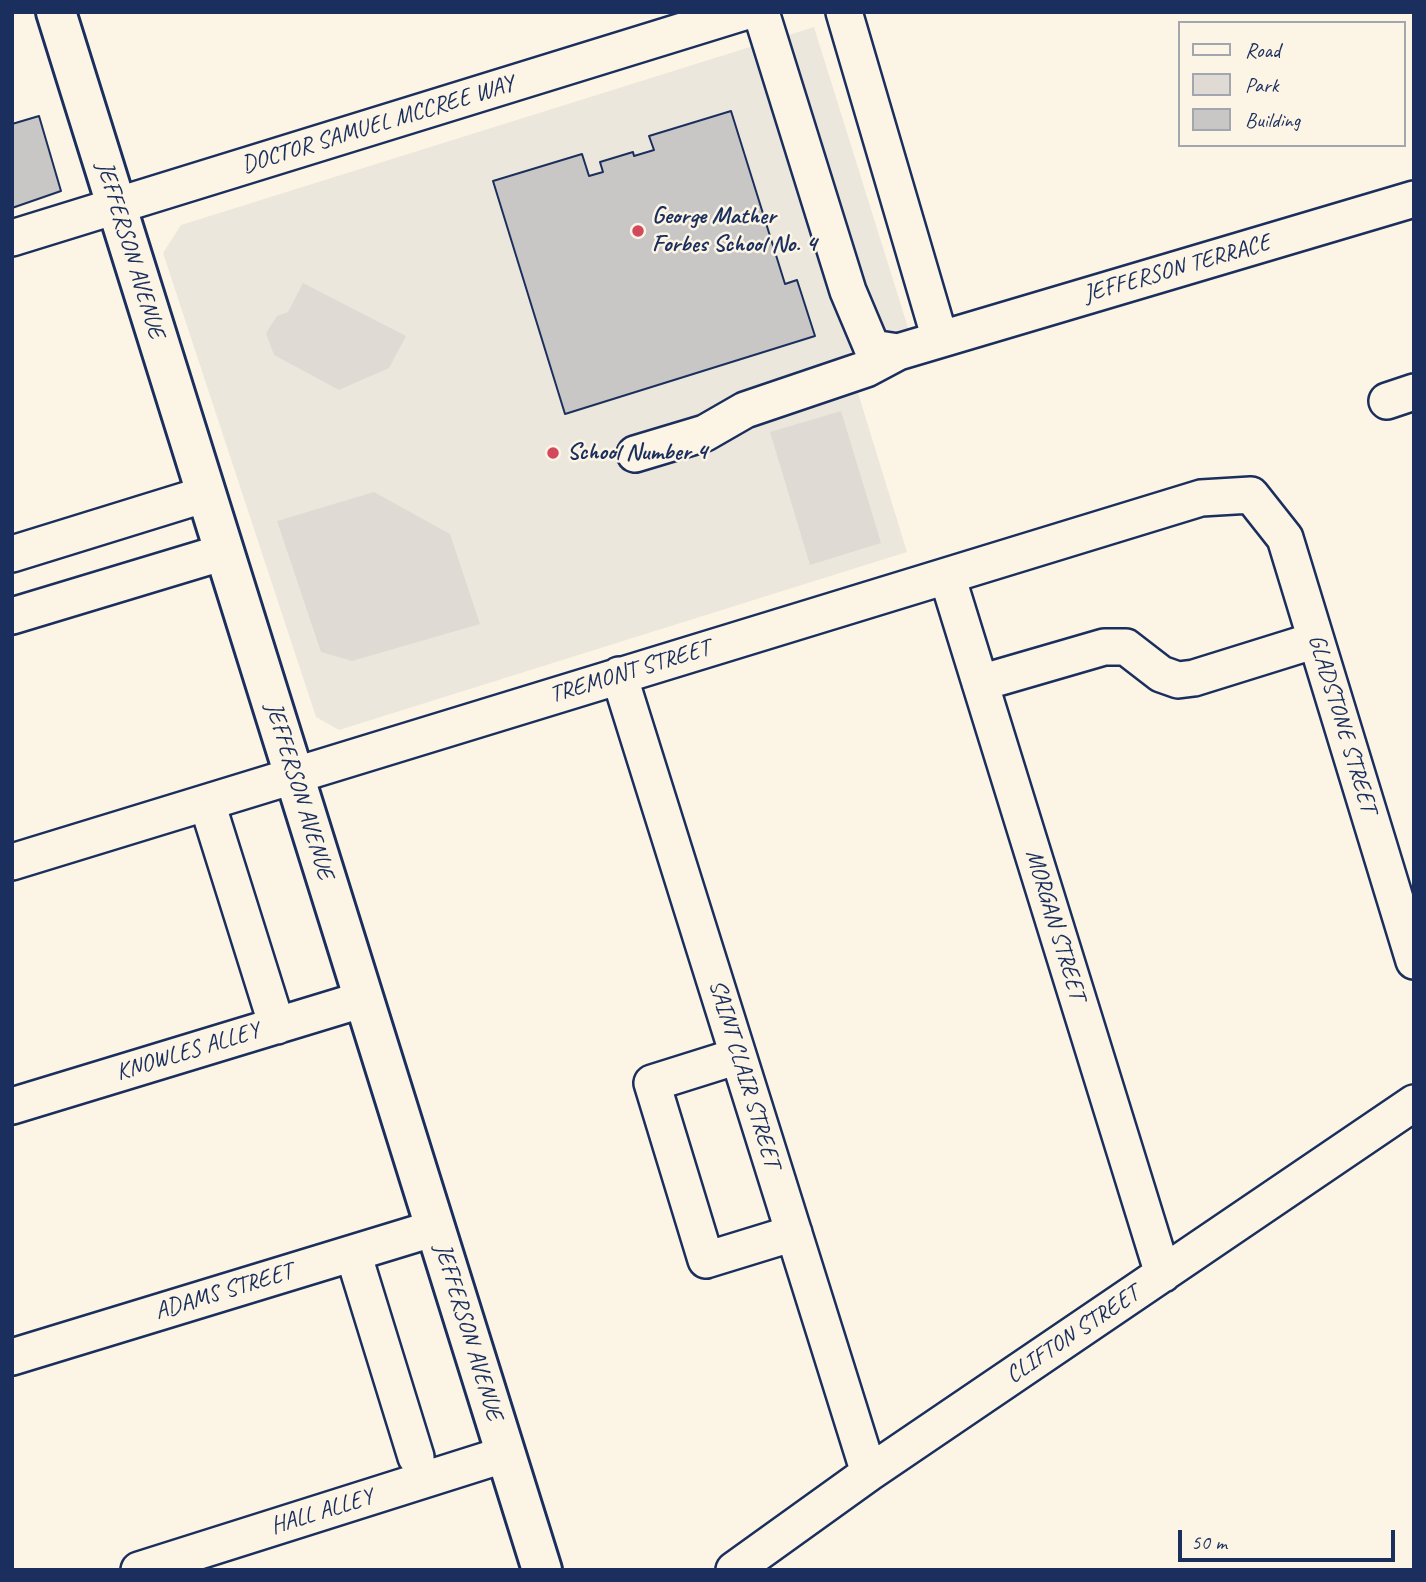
<!DOCTYPE html>
<style>
body{margin:0}
#map{position:relative;width:1426px;height:1582px;overflow:hidden;background:#fcf5e5;font-family:Caveat,sans-serif}
canvas{display:block}
.frame{position:absolute;inset:0;border:14px solid #1b2f5e;pointer-events:none}
.legend{position:absolute;left:1178px;top:21px;width:228px;height:126px;box-sizing:border-box;background:#fcf5e5;border:2px solid #a2a6af;margin:0;padding:9px 12px;list-style:none;font-size:21px;color:#1b2f5e}
.legend li{display:flex;align-items:center;gap:14px;height:35px}
.legend b{width:35px;border:2px solid #a2a6af}
.scale{position:absolute;left:1178px;top:1530px;width:217px;height:32px;box-sizing:border-box;border:4px solid #1b2f5e;border-top:0;padding-left:9px;font-size:21px;line-height:24px;white-space:nowrap;color:#1b2f5e;-webkit-text-stroke:5px #fcf5e5;paint-order:stroke}
</style>
<div id="map">
<canvas width="1426" height="1582"></canvas>
<div class="frame"></div>
<ul class="legend">
<li><b style="height:9px;background:#fcf5e5"></b>Road</li>
<li><b style="height:19px;background:#dfdbd4"></b>Park</li>
<li><b style="height:19px;background:#c8c7c6"></b>Building</li>
</ul>
<div class="scale">50 m</div>
</div>
<script>
const g = document.querySelector('canvas').getContext('2d');
g.lineJoin = 'round';
function fill(path, color) { g.fillStyle = color; g.fill(path, 'evenodd'); }
const shape = rows => new Path2D(rows.map(r => 'M' + r).join(''));
function trace(path, color, width, dash) { g.strokeStyle = color; g.lineWidth = width; g.lineCap = dash ? 'butt' : 'round'; g.setLineDash(dash || []); g.stroke(path); }
function drawText(font, color, halo, rows, align = 'center') {
  g.font = font + ' Caveat,sans-serif'; g.lineWidth = 5; g.setLineDash([]); g.textBaseline = 'middle'; g.strokeStyle = halo; g.fillStyle = color; for (const [text, x, y, turn = 0] of rows) {
    g.save(); g.translate(x, y); g.rotate((+turn || 0) * Math.PI / 180); g.textAlign = isNaN(turn) ? turn : align; if (halo) g.strokeText(text, 0, 0); g.fillText(text, 0, 0); g.restore();
  }
}
fill(shape([
 [814,27,910,334,846,354,907,552,339,730,316,717,163,253,181,225]
]), '#ece7dc');
fill(shape([
 [303,283,406,336,389,368,339,390,274,355,266,333,277,316,288,312],
 [841,411,881,543,810,565,770,432],
 [374,492,450,534,480,624,352,661,321,652,277,521]
]), '#dfdbd4');
const building = shape([
 [731,111,785,284,797,280,815,336,565,414,493,181,582,154,589,176,603,172,600,162,633,152,634,156,654,150,649,136,731,111],
 [39,116,61,191,12,208,12,124,39,116]
]);
fill(building, '#c8c7c6');
trace(building, '#1b2f5e', 2);
const minor = shape([
 [761,12,848,291,872,348,898,352],
 [844,12,940,339],
 [12,238,744,12],
 [1387,401,1414,392],
 [635,454,705,433,745,410,866,369,898,352,1414,199],
 [12,554,206,494],
 [947,576,1163,1274],
 [12,616,224,552],
 [619,675,869,1473],
 [980,683,1104,647,1126,647,1161,674,1178,680,1194,678,1316,640],
 [207,803,277,1026],
 [12,862,1201,498,1251,495,1285,538,1414,961],
 [738,1056,652,1083,706,1260,794,1233],
 [12,1106,364,999],
 [353,1253,416,1457],
 [12,1357,435,1228],
 [139,1570,506,1454],
 [734,1570,869,1473,1414,1103]
]);
const major = shape([
 [56,12,542,1570]
]);
trace(minor, '#1b2f5e', 40);
trace(major, '#1b2f5e', 44);
trace(minor, '#fcf5e5', 35);
trace(major, '#fcf5e5', 38);
for (const [x, y, r, color] of [
 [638,231,7,"#d1495b"],
 [553,453,7,"#d1495b"]
]) { const dot = new Path2D(); dot.arc(x, y, r, 0, 2 * Math.PI); g.fillStyle = color; g.fill(dot); trace(dot, '#fcf5e5', 2.5); }
drawText('24px', '#1b2f5e', '#fcf5e5', [
 ["DOCTOR SAMUEL MCCREE WAY",378,125,-17],
 ["JEFFERSON AVENUE",130,250,73],
 ["JEFFERSON TERRACE",1177,269,-16],
 ["TREMONT STREET",630,672,-17],
 ["GLADSTONE STREET",1342,724,73],
 ["JEFFERSON AVENUE",299,791,73],
 ["MORGAN STREET",1055,925,73],
 ["KNOWLES ALLEY",188,1052,-17],
 ["SAINT CLAIR STREET",744,1074,73],
 ["ADAMS STREET",224,1292,-17],
 ["JEFFERSON AVENUE",468,1332,73],
 ["CLIFTON STREET",1073,1335,-34],
 ["HALL ALLEY",322,1512,-17]
]);
drawText('bold 24px', '#1b2f5e', '#fcf5e5', [
 ["George Mather",652,217],
 ["Forbes School No. 4",652,245],
 ["School Number 4",567,453]
], 'left');
</script>
